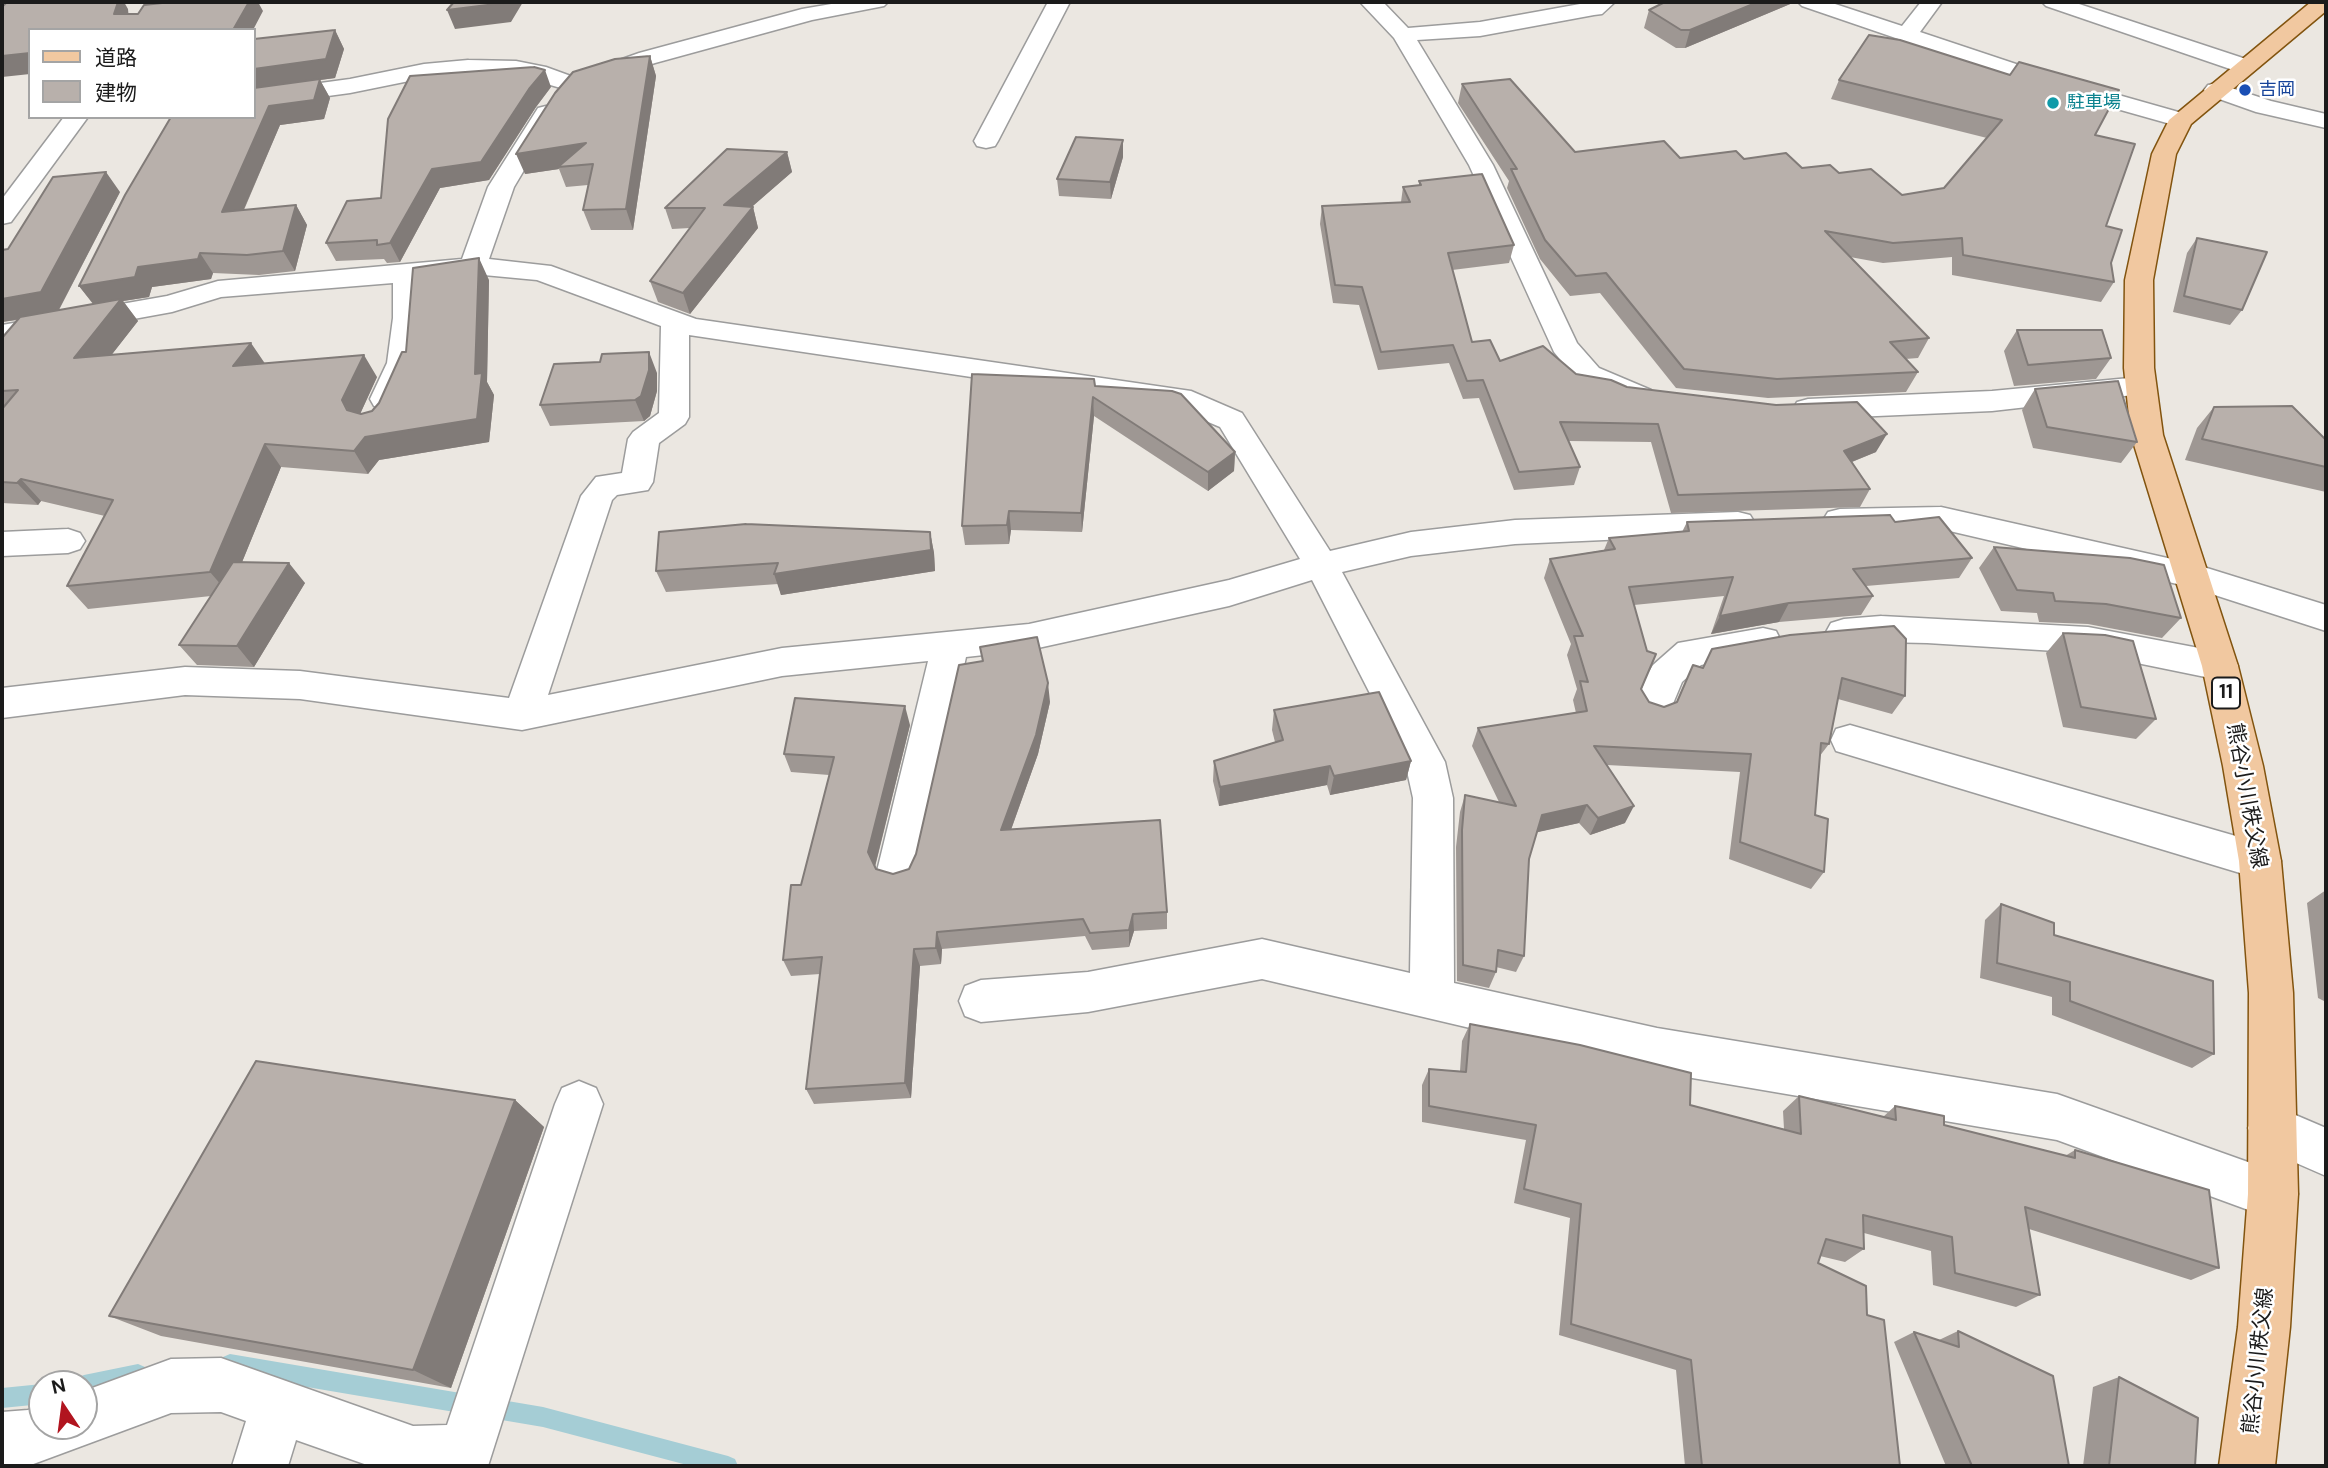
<!DOCTYPE html>
<meta charset="utf-8">
<style>
body{margin:0}
#map{position:relative;width:2328px;height:1468px;overflow:hidden;background:#ebe7e1;font-family:"DM Sans","Noto Sans JP",sans-serif}
canvas{display:block}
.frame{position:absolute;inset:0;border:4px solid #1b1b1b;pointer-events:none}
.legend{position:absolute;left:28px;top:28px;width:228px;height:91px;box-sizing:border-box;background:#fff;border:2px solid #a4a4a4;margin:0;padding:9px 12px;list-style:none;font-size:21px;color:#1b1b1b}
.legend li{display:flex;align-items:center;gap:14px;height:35px}
.legend b{width:35px;border:2px solid #a4a4a4}
.north{position:absolute;left:28px;top:1370px;width:70px;height:70px;box-sizing:border-box;background:#fff;border:2px solid #a4a4a4;border-radius:50%;rotate:347deg;font-size:19px;font-weight:700;line-height:28px;text-align:center;color:#1b1b1b}
.north::after{content:'';display:block;margin:auto;width:24px;height:32px;background:#b1141f;clip-path:polygon(50% 0,100% 100%,50% 72%,0 100%)}
</style>
<div id="map">
<canvas width="2328" height="1468"></canvas>
<div class="frame"></div>
<ul class="legend">
<li><b style="height:9px;background:#f1c8a0"></b>道路</li>
<li><b style="height:19px;background:#b8b0ab"></b>建物</li>
</ul>
<div class="north">N</div>
</div>
<script>
const g = document.querySelector('canvas').getContext('2d');
g.lineJoin = 'round';
const shape = rows => new Path2D(rows.map(r => 'M' + r).join(''));
function fill(path, color) { g.fillStyle = color; g.fill(path, 'evenodd'); }
function trace(path, color, width, dash) { g.strokeStyle = color; g.lineWidth = width; g.lineCap = dash ? 'butt' : 'round'; g.setLineDash(dash || []); g.stroke(path); }
function drawText(font, color, halo, rows, align = 'center') {
  g.font = font + ' "DM Sans","Noto Sans JP",sans-serif'; g.lineWidth = 5; g.setLineDash([]); g.textBaseline = 'middle'; g.strokeStyle = halo; g.fillStyle = color; for (const [text, x, y, turn = 0] of rows) {
    g.save(); g.translate(x, y); g.rotate((+turn || 0) * Math.PI / 180); g.textAlign = isNaN(turn) ? turn : align; if (halo) g.strokeText(text, 0, 0); g.fillText(text, 0, 0); g.restore();
  }
}
fill(shape([
 [230,1354,543,1407,728,1456,735,1459,738,1466,691,1466,543,1427,230,1374,223,1371,220,1364,223,1357,230,1354],
 [138,1364,145,1367,148,1374,145,1381,138,1384,84,1395,84,1384,75,1384,77,1378,84,1375,138,1364],
 [42,1384,42,1404,2,1408,2,1388,42,1384]
]), '#a5cdd5');
const minor = shape([
 [843,2,888,2,884,6,812,20,655,63,602,81,594,79,591,74,594,69,639,53,802,9,843,2],
 [1048,2,1070,2,998,141,995,146,986,148,977,146,974,141,1048,2],
 [1360,2,1383,2,1408,28,1480,22,1591,2,1615,2,1602,14,1594,15,1480,36,1417,40,1493,165,1577,343,1599,368,1651,390,1655,397,1651,404,1640,407,1621,403,1577,380,1554,352,1469,165,1394,38,1360,2],
 [1798,2,1829,2,1902,26,1921,2,1942,2,1920,32,2055,77,2189,115,2193,120,2189,125,2181,127,2039,87,1802,6,1798,2],
 [2042,2,2073,2,2252,61,2255,66,2252,71,2236,71,2046,6,2042,2],
 [468,60,516,61,546,67,579,79,583,84,579,89,571,91,516,75,468,74,424,78,350,93,254,106,254,92,350,79,424,64,468,60],
 [2216,83,2271,101,2326,114,2326,128,2256,112,2208,95,2204,90,2208,85,2216,83],
 [546,106,554,108,558,113,514,187,489,259,551,266,696,319,1191,391,1242,413,1330,551,1411,532,1515,520,1738,512,1750,515,1755,523,1750,531,1738,534,1515,544,1411,556,1342,572,1445,762,1453,798,1454,983,1657,1028,2057,1094,2290,1177,2298,1194,2290,1211,2273,1219,2057,1140,1657,1072,1262,979,1088,1012,981,1022,965,1016,959,1001,965,986,981,980,1088,972,1262,939,1410,973,1413,798,1405,762,1312,580,1229,606,1029,650,966,657,919,871,913,884,898,889,883,884,877,871,928,661,782,676,522,730,300,699,185,695,2,718,2,688,185,667,300,671,509,698,581,496,596,477,622,473,628,439,633,432,659,413,661,326,537,280,473,274,421,281,421,318,417,363,396,406,385,409,374,406,370,399,387,363,393,318,393,283,221,297,172,312,2,343,2,325,167,296,218,281,462,259,488,187,538,108,546,106],
 [689,335,1173,407,1220,427,1300,559,1229,580,1029,624,782,648,548,695,612,500,617,495,648,490,653,482,659,443,685,424,689,417,689,335],
 [64,117,88,117,11,222,2,224,2,199,64,117],
 [2140,377,2151,379,2155,386,2151,393,1992,411,1808,419,1797,416,1793,409,1797,402,1808,399,1992,391,2140,377],
 [1941,507,2194,564,2326,605,2326,631,2190,587,1941,529,1840,531,1828,528,1823,520,1828,512,1840,509,1941,507],
 [68,529,80,533,85,541,80,549,68,553,2,556,2,532,68,529],
 [1881,616,2088,627,2220,652,2233,656,2238,666,2233,676,2220,680,2088,653,1927,643,1881,642,1844,645,1831,641,1826,632,1831,623,1844,619,1881,616],
 [1763,628,1776,631,1781,641,1776,651,1701,665,1682,682,1667,718,1654,723,1641,718,1635,708,1647,675,1653,665,1678,643,1763,628],
 [1850,725,2260,843,2275,849,2281,861,2275,873,2260,879,1836,751,1831,740,1836,729,1850,725],
 [579,1081,596,1088,603,1104,488,1466,370,1466,296,1440,288,1466,232,1466,246,1421,221,1412,171,1413,28,1466,2,1466,2,1412,28,1410,42,1405,42,1426,84,1426,84,1391,171,1359,221,1358,413,1426,447,1425,555,1104,562,1088,579,1081],
 [2272,1105,2326,1128,2326,1176,2255,1145,2248,1128,2255,1111,2272,1105]
]);
const primary = shape([
 [2311,2,2326,2,2326,11,2191,124,2176,154,2153,280,2154,368,2163,435,2238,666,2263,766,2281,861,2293,993,2298,1194,2290,1327,2275,1466,2219,1466,2238,1327,2248,1194,2249,993,2239,861,2223,766,2202,666,2131,435,2124,368,2125,280,2152,154,2169,120,2311,2]
]);
trace(minor, '#9c9c9c', 3);
trace(primary, '#82540f', 3);
fill(minor, '#fff');
fill(primary, '#f1c8a0');
fill(shape([
 [1795,2,1685,48,1676,48,1644,28,1649,10],
 [335,30,344,49,335,78,320,80,330,98,324,119,280,125,244,210,296,205,307,225,295,271,259,275,213,273,211,279,152,287,149,297,123,301,138,321,112,354,265,363,377,377,360,414,372,411,379,403,406,352,489,280,487,382,494,395,489,442,379,460,368,474,281,467,242,562,305,583,254,667,197,665,179,645,211,596,88,609,67,586,105,516,41,501,38,505,2,503,2,338,18,320,2,322,2,250,8,249,120,192,59,310,93,304,79,286],
 [650,56,656,76,633,230,591,230,583,210,588,185,566,187,559,169,525,174],
 [1839,80,2095,135,2114,282,2101,302,1952,275,1952,257,1883,263,1850,257,1929,338,1918,358,1905,359,1918,372,1906,392,1768,398,1676,388,1600,293,1570,296,1540,259,1507,188,1509,181,1458,103,1462,84,1575,152,1680,158,1744,159,1839,173,1902,195,1944,188,1987,138,1831,99],
 [551,87,536,107,489,180,440,188,400,262,387,263,384,259,336,261,326,243],
 [1123,140,1123,157,1111,199,1059,196,1057,179],
 [787,152,792,172,751,207,753,207,758,228,690,314,658,302,650,281,690,228,672,229,665,208],
 [1419,181,1514,245,1509,263,1452,270,1472,342,1500,361,1576,374,1876,452,1852,462,1870,489,1860,507,1671,513,1651,442,1568,441,1580,467,1574,485,1514,490,1479,398,1463,399,1449,363,1378,370,1359,305,1333,303,1320,224,1322,206,1401,202,1403,187,1419,185],
 [2197,238,2242,310,2230,325,2173,312,2187,253],
 [2017,330,2111,358,2096,379,2014,386,2004,351],
 [657,373,657,391,650,416,644,421,550,426,540,405],
 [1095,386,1235,452,1234,471,1208,491,1094,416,1082,532,1011,530,1009,544,965,545,962,526],
 [2035,389,2137,442,2121,463,2033,448,2022,410],
 [2214,407,2326,440,2326,492,2185,460,2197,428],
 [1687,522,1895,522,1972,558,1959,578,1866,586,1873,596,1861,615,1779,622,1711,634,1724,596,1634,605,1641,689,1649,702,1664,707,1676,703,1693,665,1702,668,1712,649,1790,635,1905,696,1892,714,1838,699,1829,744,1819,757,1815,815,1824,872,1811,889,1729,859,1740,772,1607,765,1625,823,1590,835,1579,823,1537,832,1529,859,1524,956,1516,972,1496,967,1496,972,1489,988,1457,981,1456,847,1460,812,1465,795,1499,802,1472,746,1478,728,1576,713,1573,700,1577,689,1567,655,1571,644,1544,578,1550,559,1604,550,1609,538,1682,532],
 [930,532,934,553,935,571,781,595,778,584,666,592,656,571],
 [1994,547,2181,618,2162,638,2088,624,2039,622,2037,613,2001,611,1979,568],
 [2063,633,2156,719,2136,739,2063,727,2046,653],
 [1050,702,1038,754,1011,830,1167,912,1167,929,1134,931,1129,947,1092,950,1085,936,942,949,941,964,920,966,911,1098,814,1104,806,1089,820,974,791,976,783,960,829,775,791,772,784,754,910,725,875,867,876,869,893,874,909,869],
 [1274,710,1411,761,1406,780,1330,795,1327,785,1219,806,1213,781,1214,761,1275,742,1272,730],
 [2326,890,2326,1002,2318,998,2307,903],
 [2001,904,2054,935,2214,1054,2192,1068,2052,1015,2052,997,1980,978,1985,920],
 [1470,1024,1690,1105,1784,1129,1783,1111,1799,1096,1883,1117,1895,1106,1944,1125,2065,1156,2075,1150,2219,1268,2191,1280,2029,1229,2040,1295,2016,1307,1933,1285,1931,1251,1864,1233,1864,1249,1845,1262,1820,1256,1818,1263,1867,1315,1900,1466,1685,1466,1676,1370,1559,1335,1570,1218,1514,1203,1526,1140,1422,1122,1422,1085,1429,1069,1460,1071,1462,1041],
 [515,1100,544,1127,451,1388,161,1336,109,1316],
 [1958,1331,2069,1466,1946,1466,1894,1342,1914,1332,1939,1340],
 [2119,1377,2195,1466,2083,1466,2093,1387]
]), '#9e9793');
fill(shape([
 [118,2,124,2,128,9,129,20,114,14],
 [249,2,258,2,263,11,253,30,233,30],
 [505,2,523,2,511,22,455,29,447,10],
 [1758,2,1795,2,1685,48,1690,30],
 [335,30,344,49,335,78,320,80,330,98,324,119,280,125,234,232,222,212,269,106,254,89,254,69],
 [30,53,30,74,2,77,2,56],
 [650,56,656,76,633,230,626,209],
 [545,70,551,87,536,107,489,180,440,188,400,262,390,243,432,169,529,89],
 [1123,140,1123,157,1111,199,1110,182],
 [586,143,558,167,559,169,525,174,516,154],
 [787,152,792,172,730,226,724,205],
 [106,172,120,192,57,313,2,322,2,299],
 [296,205,307,225,295,271,283,251],
 [753,207,758,228,690,314,683,293],
 [200,253,213,273,211,279,152,287,149,297,123,301,138,321,92,380,74,358,95,306,79,286,138,267],
 [479,258,489,280,487,382,494,395,489,442,379,460,368,474,354,451,365,437,475,374],
 [251,343,266,365,233,366],
 [649,352,657,373,657,391,650,416,644,421,635,400],
 [364,355,377,377,356,423,342,400],
 [1093,397,1094,416,1082,532,1081,513],
 [1887,434,1876,452,1834,469,1844,451],
 [265,444,281,467,229,594,210,572],
 [1235,452,1234,471,1208,491,1208,472],
 [21,479,41,501,38,505,17,483],
 [1009,511,1011,530,1009,544,1007,525],
 [930,532,934,553,935,571,781,595,774,574],
 [289,563,305,583,254,667,237,646],
 [1789,603,1779,622,1711,634,1720,616],
 [1048,683,1050,702,1038,754,1004,849,1001,830],
 [905,706,910,725,874,870,868,852],
 [1411,761,1406,780,1330,795,1334,776],
 [1330,766,1327,785,1219,806,1220,787],
 [1587,805,1579,823,1534,833,1542,815],
 [1634,806,1625,823,1590,835,1598,818],
 [1133,914,1134,931,1129,947,1129,930],
 [937,932,942,949,941,964,936,948],
 [914,949,920,966,911,1098,905,1083],
 [515,1100,544,1127,451,1388,413,1370]
]), '#817b78');
const building = shape([
 [7,2,118,2,114,14,138,14,144,5,171,2,249,2,233,30,30,30,30,53,2,56,2,7,7,2],
 [454,2,505,2,504,3,447,10,454,2],
 [1665,2,1758,2,1690,30,1681,30,1649,10,1665,2],
 [335,30,326,59,254,69,254,39,335,30],
 [1869,35,1900,40,2010,75,2019,62,2119,90,2095,135,2135,144,2106,226,2122,230,2111,263,2114,282,1963,255,1962,238,1893,243,1825,231,1929,338,1890,342,1918,372,1777,379,1684,369,1606,273,1576,276,1545,240,1511,169,1517,169,1462,84,1510,79,1575,152,1664,141,1680,158,1736,151,1744,159,1786,153,1802,168,1830,165,1839,173,1871,169,1902,195,1944,188,2002,120,1839,80,1869,35],
 [650,56,626,209,583,210,593,164,558,167,586,143,516,154,555,93,573,72,615,59,650,56],
 [534,67,545,70,529,89,481,162,432,169,390,243,377,245,377,240,326,243,347,201,381,198,388,119,410,76,534,67],
 [320,79,314,100,269,106,222,212,296,205,283,251,247,255,200,253,198,259,138,267,135,277,79,286,125,195,171,117,254,117,254,88,320,79],
 [1076,137,1123,140,1110,182,1057,179,1076,137],
 [727,149,787,152,724,205,753,207,683,293,650,281,705,208,665,208,727,149],
 [106,172,41,292,2,299,2,250,8,249,53,177,106,172],
 [1482,174,1514,245,1448,253,1472,342,1490,340,1500,361,1543,346,1576,374,1611,380,1627,387,1776,405,1857,402,1887,434,1844,451,1870,489,1678,495,1658,424,1560,422,1580,467,1519,472,1483,380,1467,381,1453,345,1381,352,1362,287,1335,285,1322,206,1410,202,1403,187,1421,185,1419,181,1482,174],
 [2197,238,2267,252,2242,310,2184,296,2197,238],
 [479,258,475,374,482,373,477,419,365,437,354,451,265,444,210,572,67,586,113,500,21,479,17,483,2,482,2,409,18,390,2,391,2,338,20,317,121,299,74,358,251,343,233,366,364,355,342,400,347,410,361,414,372,411,379,403,402,352,406,352,413,268,479,258],
 [2017,330,2102,330,2111,358,2028,365,2017,330],
 [649,352,649,370,641,396,635,400,540,405,554,364,600,362,602,354,649,352],
 [972,374,1094,379,1095,386,1172,391,1181,394,1235,452,1208,472,1093,397,1081,513,1009,511,1007,525,962,526,972,374],
 [2118,381,2137,442,2047,427,2035,389,2118,381],
 [2292,406,2326,440,2326,467,2202,439,2214,407,2292,406],
 [1890,515,1895,522,1939,517,1972,558,1853,569,1873,596,1789,603,1720,616,1733,577,1629,587,1647,651,1656,654,1641,689,1649,702,1664,707,1677,702,1693,665,1703,668,1712,649,1790,635,1894,626,1906,639,1905,696,1842,678,1829,744,1821,743,1815,815,1828,819,1824,872,1740,842,1751,754,1594,746,1634,806,1598,818,1587,805,1542,815,1529,859,1524,956,1498,950,1496,972,1463,965,1462,830,1465,795,1516,806,1478,728,1587,711,1580,681,1588,682,1574,636,1583,636,1550,559,1615,549,1609,538,1689,531,1687,522,1890,515],
 [746,524,930,532,931,550,774,574,778,563,656,571,659,532,746,524],
 [1994,547,2130,558,2164,565,2181,618,2106,604,2055,601,2053,593,2017,590,1994,547],
 [233,562,289,563,237,646,179,645,233,562],
 [2063,633,2105,635,2133,641,2156,719,2081,707,2063,633],
 [1037,637,1048,683,1036,735,1001,830,1160,820,1167,912,1133,914,1129,930,1090,933,1083,919,937,932,936,948,914,949,905,1083,806,1089,822,957,783,960,791,885,801,885,834,757,784,754,795,698,905,706,868,852,876,869,893,874,909,869,916,854,959,665,983,661,980,647,1037,637],
 [1379,692,1411,761,1334,776,1330,766,1220,787,1214,761,1283,740,1274,710,1379,692],
 [2001,904,2054,923,2054,935,2213,981,2214,1054,2070,1001,2070,982,1997,963,2001,904],
 [1470,1024,1580,1045,1691,1073,1690,1105,1801,1134,1799,1096,1896,1120,1895,1106,1944,1116,1944,1125,2075,1158,2075,1150,2209,1190,2219,1268,2025,1207,2040,1295,1955,1273,1952,1237,1863,1215,1864,1249,1826,1239,1818,1263,1866,1286,1867,1315,1884,1320,1900,1466,1702,1466,1691,1360,1571,1324,1581,1204,1524,1189,1536,1125,1429,1106,1429,1069,1466,1072,1470,1024],
 [256,1061,515,1100,413,1370,109,1316,256,1061],
 [1958,1331,2053,1376,2069,1466,1972,1466,1914,1332,1959,1347,1958,1331],
 [2119,1377,2198,1418,2195,1466,2109,1466,2119,1377]
]);
fill(building, '#b8b0ab');
trace(building, '#817b78', 2);
for (const [x, y, r, color] of [
 [2245,90,7,"#1a4fb4"],
 [2053,103,7,"#0f9aa8"]
]) { const dot = new Path2D(); dot.arc(x, y, r, 0, 2 * Math.PI); g.fillStyle = color; g.fill(dot); trace(dot, '#fff', 2.5); }
drawText('18px', '#164399', '#fff', [
 ["吉岡",2259,90]
], 'left');
drawText('18px', '#0d838f', '#fff', [
 ["駐車場",2067,103]
], 'left');
for (const [x, y, w] of [
 [2226,693,28]
]) { const box = new Path2D(); box.roundRect(x - w / 2, y - 15.5, w, 31, 5); g.fillStyle = '#fff'; g.fill(box); trace(box, '#1b1b1b', 2); }
drawText('bold 19px', '#1b1b1b', null, [
 ["11",2226,693]
]);
drawText('21px', '#1b1b1b', '#fff', [
 ["熊谷小川秩父線",2246,796,80],
 ["熊谷小川秩父線",2259,1361,-84]
]);
</script>
